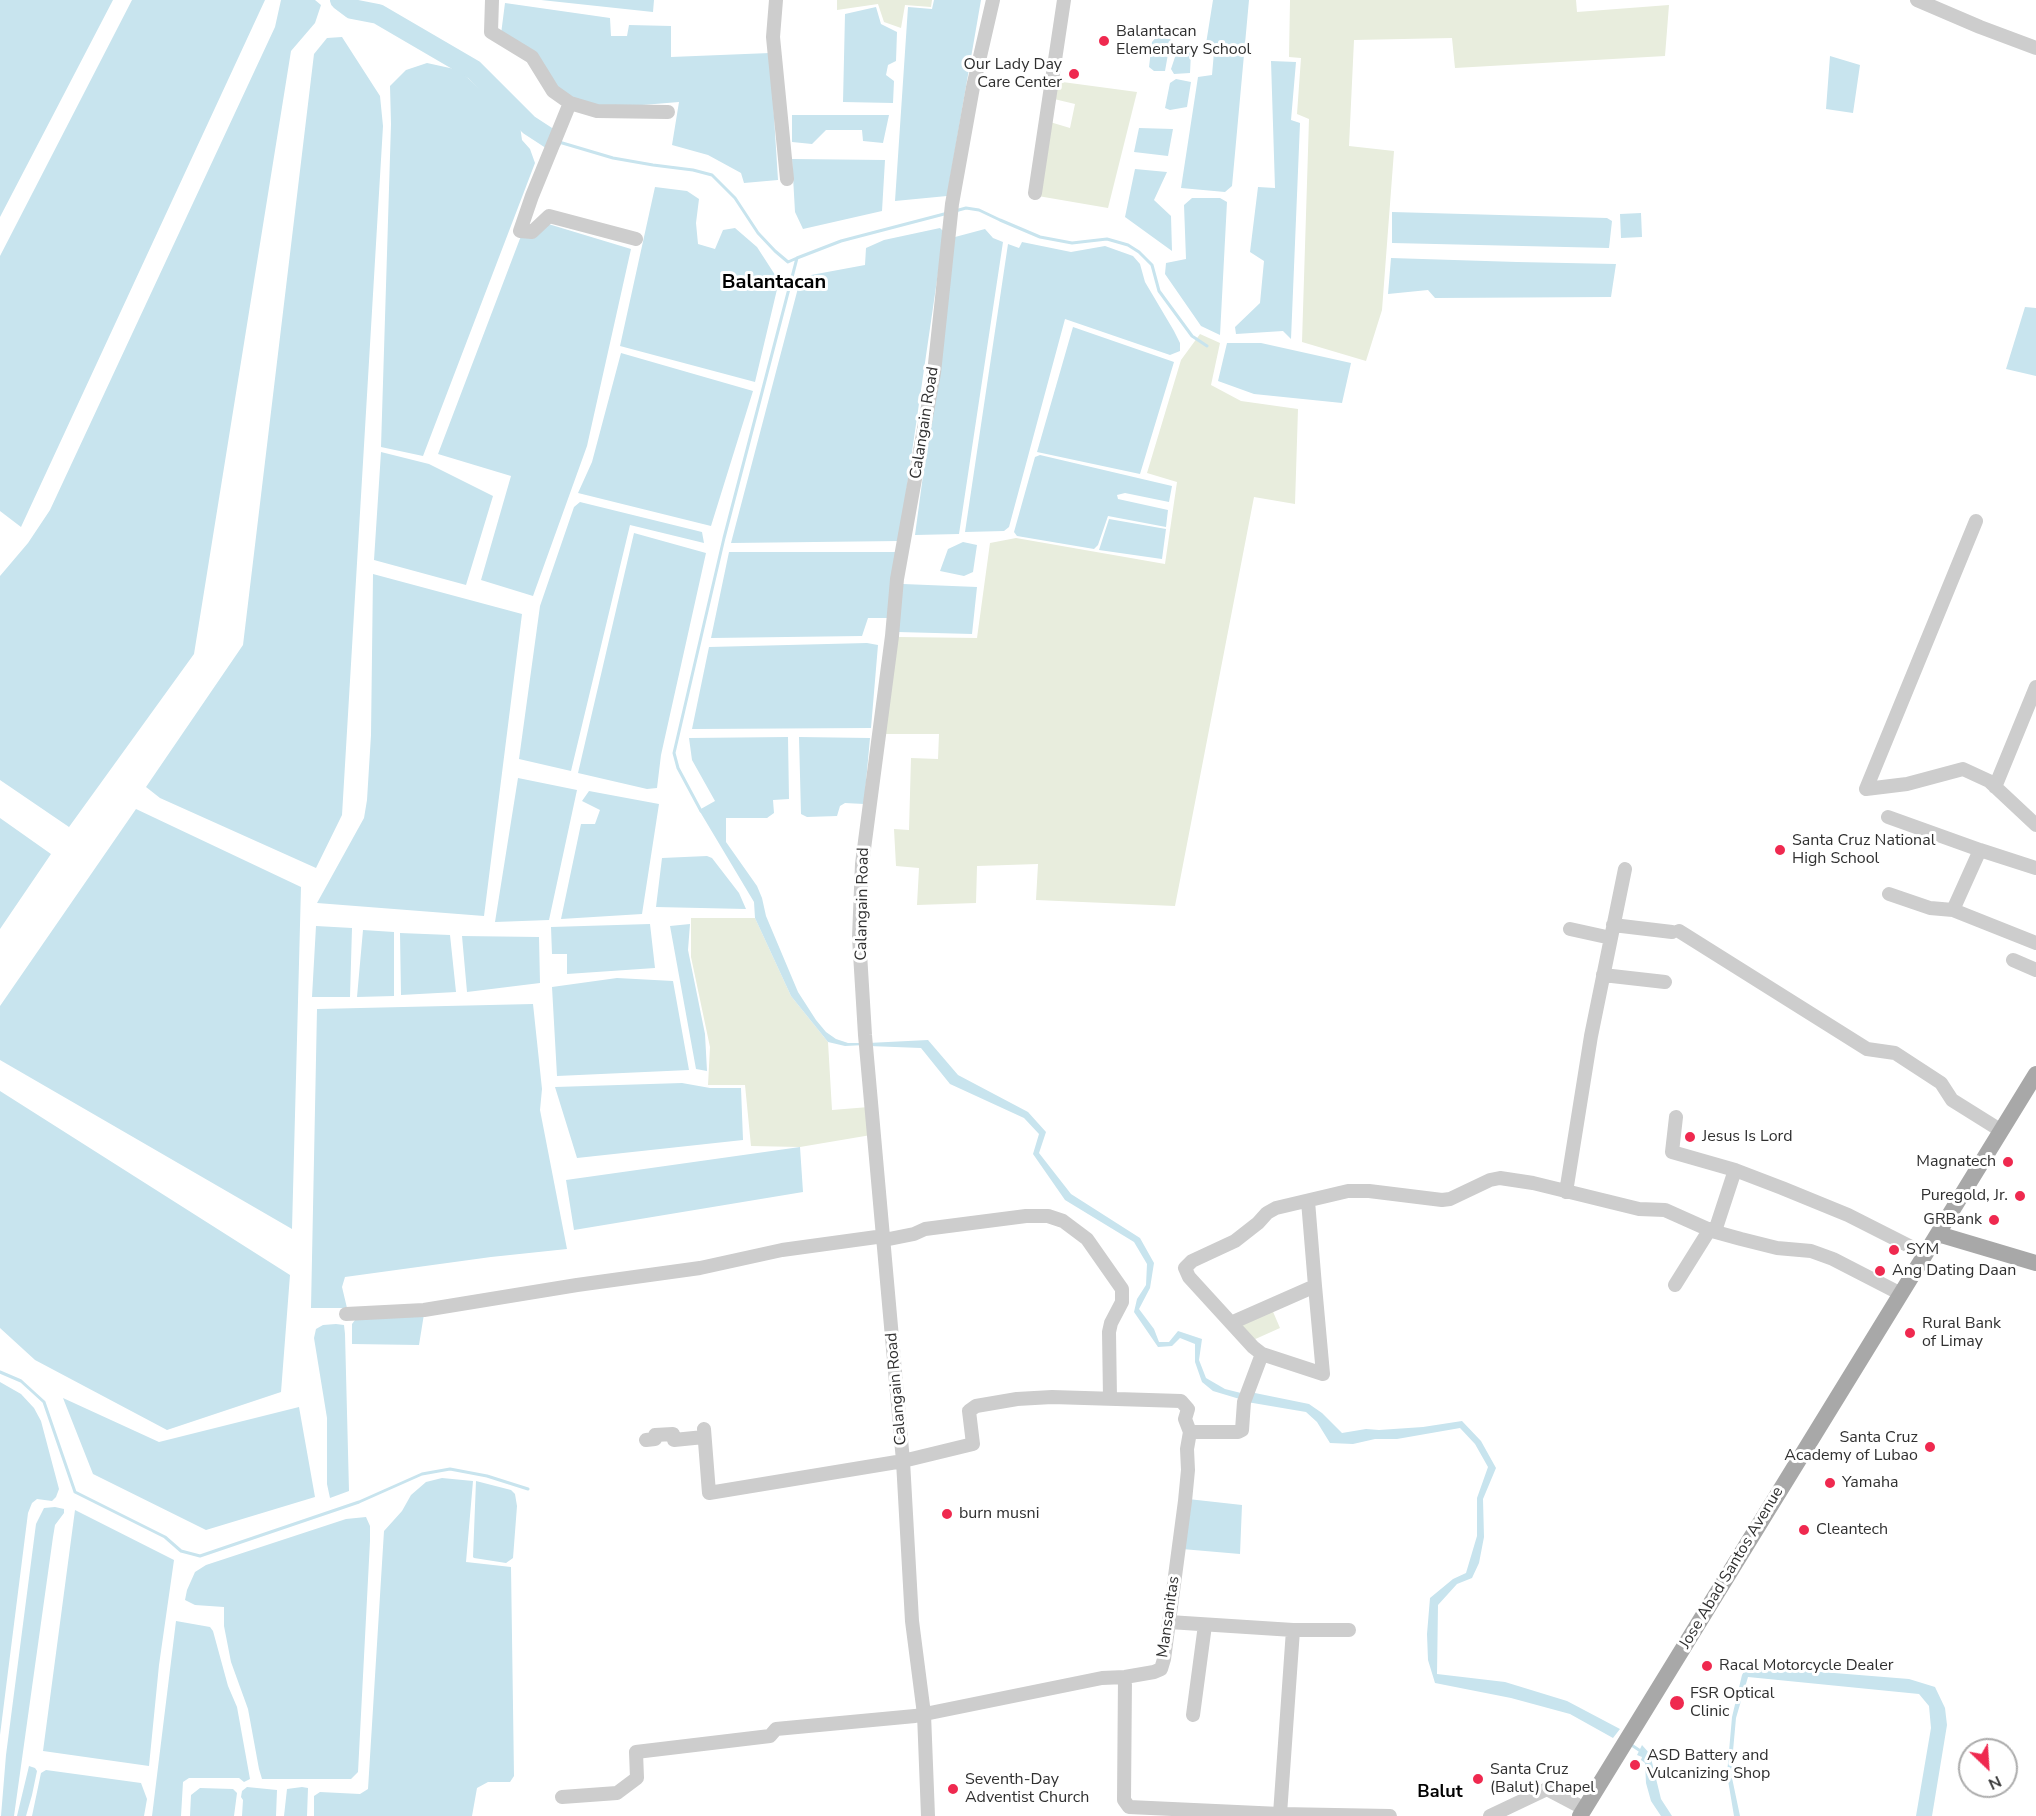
<!DOCTYPE html>
<style>
body{margin:0}
#map{position:relative;width:2036px;height:1816px;overflow:hidden;background:#fff;font-family:"Nunito Sans",sans-serif}
canvas{display:block}
.north{position:absolute;left:1958px;top:1738px;width:60px;height:60px;box-sizing:border-box;background:#fff;border:2px solid #acacac;border-radius:50%;rotate:155deg;font-size:16px;font-weight:700;line-height:24px;text-align:center;color:#303030}
.north::after{content:'';display:block;margin:auto;width:21px;height:27px;background:#ef294f;clip-path:polygon(50% 0,100% 100%,50% 72%,0 100%)}
</style>
<div id="map">
<canvas width="2036" height="1816"></canvas>
<div class="north">N</div>
</div>
<script>
const g = document.querySelector('canvas').getContext('2d');
g.lineJoin = 'round';
function fill(path, color) { g.fillStyle = color; g.fill(path, 'evenodd'); }
const shape = rows => new Path2D(rows.map(r => 'M' + r).join(''));
function trace(path, color, width, dash) { g.strokeStyle = color; g.lineWidth = width; g.lineCap = dash ? 'butt' : 'round'; g.setLineDash(dash || []); g.stroke(path); }
function drawText(font, color, halo, rows, align = 'center') {
  g.font = font + ' "Nunito Sans",sans-serif'; g.lineWidth = 6; g.setLineDash([]); g.textBaseline = 'middle'; g.strokeStyle = halo; g.fillStyle = color; for (const [text, x, y, turn = 0] of rows) {
    g.save(); g.translate(x, y); g.rotate((+turn || 0) * Math.PI / 180); g.textAlign = isNaN(turn) ? turn : align; if (halo) g.strokeText(text, 0, 0); g.fillText(text, 0, 0); g.restore();
  }
}
fill(shape([
 [837,0,932,0,931,7,905,5,901,28,884,22,878,4,837,10],
 [1290,0,1576,0,1577,12,1669,5,1665,56,1455,68,1452,38,1354,40,1349,146,1394,151,1382,310,1366,361,1302,342,1309,119,1297,114,1301,58,1289,57],
 [1055,81,1137,92,1108,208,1038,196,1050,122,1070,128,1075,104,1054,99],
 [1200,334,1220,343,1211,385,1241,401,1298,409,1295,504,1254,497,1175,906,1036,900,1038,864,977,866,976,903,917,905,919,868,896,866,894,829,909,830,911,758,938,759,939,734,883,734,898,637,977,638,990,543,1016,538,1165,564,1177,482,1147,473,1181,360],
 [691,918,755,918,791,996,828,1042,832,1110,869,1107,871,1135,800,1147,751,1146,745,1085,708,1085,710,1047,691,957],
 [1271,1307,1280,1328,1251,1341,1234,1324]
]), '#e8eddd');
fill(shape([
 [0,0,113,0,0,217],
 [132,0,265,0,21,527,0,511,0,256],
 [281,0,315,0,321,5,315,23,291,51,194,654,69,827,0,780,0,576,28,543,50,510,275,27],
 [541,0,654,0,653,12],
 [934,0,981,0,947,196,895,201,908,7,932,9],
 [1213,0,1249,0,1232,186,1225,192,1181,188,1198,77,1212,75,1214,52,1205,50],
 [505,3,610,18,611,36,627,36,629,25,671,26,671,57,770,53,778,180,744,183,741,173,708,155,672,145,679,102,594,109,557,92,501,34],
 [876,7,881,24,897,32,896,61,888,65,886,75,894,81,893,103,843,102,845,14],
 [1159,34,1171,37,1165,71,1154,71,1149,67,1152,42],
 [342,37,380,96,383,126,342,815,316,868,160,798,146,787,243,645,314,54,327,38],
 [1191,52,1190,73,1174,74,1171,69,1176,54],
 [1830,56,1860,65,1853,113,1826,109],
 [1271,61,1296,62,1291,120,1300,123,1291,339,1283,331,1236,334,1235,327,1260,303,1264,261,1250,252,1258,187,1275,188],
 [427,63,459,70,520,126,522,140,530,149,535,163,423,456,381,447,391,124,390,86,406,70],
 [1176,79,1191,82,1187,107,1170,110,1165,108,1170,83],
 [792,115,889,115,883,143,863,141,862,130,826,130,812,144,792,142],
 [1139,128,1173,129,1168,156,1134,152],
 [792,159,885,160,882,211,803,229,795,212],
 [1135,169,1167,172,1154,200,1171,216,1172,251,1125,217],
 [655,187,687,191,699,199,696,223,698,244,715,249,723,230,735,228,757,247,779,281,755,382,620,346],
 [1192,198,1220,198,1227,202,1220,335,1201,326,1165,274,1166,263,1186,259,1184,205],
 [1392,212,1607,218,1612,221,1609,248,1392,243],
 [1641,213,1642,237,1621,238,1620,214],
 [545,223,631,249,587,446,533,596,481,580,511,476,438,454,521,236],
 [940,228,944,232,899,541,731,543,798,288,811,275,865,265,866,248,884,240],
 [985,229,993,238,1003,242,959,534,915,535,955,237],
 [1022,242,1071,252,1105,246,1133,256,1140,264,1145,282,1174,331,1180,343,1180,351,1170,355,1065,319,1009,527,1004,531,965,532,1008,244,1019,248],
 [1391,258,1517,262,1616,264,1611,297,1435,298,1428,290,1388,294],
 [2025,307,2036,308,2036,376,2006,369],
 [1073,327,1174,362,1140,474,1037,452],
 [1227,343,1261,343,1351,363,1342,403,1254,394,1218,381],
 [621,353,753,391,711,526,578,493,592,462],
 [381,452,429,464,493,496,466,585,374,560],
 [1040,455,1172,486,1169,502,1125,493,1117,495,1118,499,1168,510,1166,527,1108,516,1098,545,1094,549,1017,536,1014,532,1035,457],
 [580,502,702,532,704,543,630,525,571,771,519,759,540,606,574,507],
 [1109,519,1166,529,1162,559,1099,550],
 [634,533,706,553,661,755,657,788,647,789,578,773],
 [963,542,977,545,973,572,964,576,940,571,948,549],
 [729,552,897,552,887,618,868,618,862,636,711,638],
 [373,574,522,614,484,916,317,903,364,818,367,800,371,735],
 [903,584,977,587,972,634,898,632],
 [867,643,878,645,871,728,692,729,709,647],
 [788,737,789,799,773,800,774,813,767,818,726,818,726,842,757,886,762,898,766,916,798,992,816,1020,826,1032,836,1039,848,1043,866,1043,865,1045,845,1046,828,1042,791,996,755,918,754,902,699,810,715,801,692,760,689,738],
 [799,737,870,738,864,804,845,803,840,806,837,816,807,817,801,814],
 [518,778,577,790,549,920,495,922],
 [589,791,659,804,642,914,561,919,581,824,595,824,600,810,582,801],
 [136,809,301,887,292,1229,0,1060,0,1006],
 [0,818,51,854,0,929],
 [707,856,712,858,739,893,746,909,656,907,662,858],
 [650,924,655,968,567,974,567,954,552,954,551,927],
 [690,924,688,950,705,1034,707,1071,696,1069,670,926],
 [316,926,352,928,350,997,312,997],
 [363,930,394,932,394,996,357,997],
 [400,933,450,935,456,992,401,995],
 [462,936,539,937,540,983,467,992],
 [617,978,673,981,689,1070,557,1076,552,987],
 [533,1004,542,1089,540,1110,567,1249,491,1257,345,1277,342,1287,347,1308,311,1308,317,1009],
 [928,1040,958,1075,1028,1112,1046,1132,1039,1153,1071,1194,1140,1238,1154,1263,1150,1288,1139,1309,1154,1329,1159,1342,1169,1342,1178,1331,1202,1339,1199,1360,1206,1378,1225,1389,1245,1394,1243,1400,1213,1391,1202,1382,1195,1362,1195,1344,1180,1338,1172,1346,1158,1347,1134,1312,1137,1299,1146,1285,1147,1264,1134,1242,1065,1200,1033,1154,1039,1134,1024,1118,950,1084,921,1048,869,1046,868,1043],
 [682,1083,710,1088,741,1088,743,1140,577,1158,555,1087],
 [0,1091,290,1275,281,1392,167,1430,35,1360,0,1328],
 [800,1147,803,1192,574,1230,566,1180],
 [424,1314,419,1345,352,1344,352,1324,355,1320],
 [336,1324,344,1325,345,1334,349,1491,330,1498,327,1484,327,1418,314,1338,316,1329,323,1325],
 [0,1382,21,1394,34,1408,41,1421,59,1489,56,1497,52,1501,37,1499,32,1503,28,1513,0,1735],
 [1250,1392,1309,1404,1322,1413,1342,1433,1366,1429,1379,1430,1423,1427,1462,1421,1481,1441,1496,1468,1483,1499,1484,1537,1479,1563,1472,1578,1457,1584,1438,1605,1437,1674,1505,1682,1567,1701,1620,1729,1613,1738,1570,1714,1511,1698,1435,1683,1428,1660,1427,1634,1430,1598,1453,1579,1466,1573,1477,1536,1477,1498,1488,1467,1475,1444,1460,1428,1397,1439,1375,1439,1353,1444,1330,1443,1317,1422,1306,1412,1247,1402],
 [63,1398,159,1442,299,1407,315,1497,206,1530,93,1474],
 [442,1478,473,1481,466,1562,511,1567,514,1776,510,1782,488,1782,477,1788,472,1816,314,1816,314,1796,320,1792,360,1794,368,1789,384,1531,402,1511,411,1495,426,1482],
 [476,1481,511,1490,515,1494,517,1506,513,1558,506,1563,474,1558,473,1557],
 [1188,1499,1242,1505,1240,1554,1182,1549],
 [55,1507,64,1509,64,1513,55,1525,53,1537,14,1816,1,1816,6,1755,36,1524,44,1508],
 [75,1510,174,1560,159,1665,149,1766,43,1751],
 [366,1517,370,1526,370,1541,358,1772,351,1779,262,1779,259,1769,248,1709,231,1662,224,1626,224,1607,195,1605,185,1600,187,1590,195,1572,206,1565,346,1519],
 [176,1621,210,1627,213,1631,228,1686,237,1707,250,1779,244,1782,239,1778,189,1778,183,1782,181,1816,152,1816],
 [1747,1666,1909,1679,1935,1687,1945,1708,1947,1725,1932,1816,1916,1816,1931,1728,1929,1706,1919,1694,1748,1677,1736,1718,1731,1773,1740,1816,1734,1816,1727,1774,1732,1717,1742,1675],
 [1642,1745,1650,1754,1661,1799,1672,1816,1661,1816,1651,1801,1646,1783,1645,1763,1641,1760,1642,1757,1637,1755],
 [29,1766,35,1768,37,1771,32,1795,26,1816,17,1816],
 [46,1770,141,1783,147,1799,144,1816,32,1816,41,1773],
 [247,1787,277,1790,276,1816,242,1816,243,1800,241,1797,242,1791],
 [302,1787,308,1788,307,1816,284,1816,287,1789],
 [200,1788,233,1789,237,1793,234,1816,190,1816,191,1795]
]), '#c8e4ee');
trace(shape([
 [559,142,613,158,653,165,693,170,712,175,735,198,758,233,775,251,788,262,797,258,724,538,674,753,678,768,701,811],
 [955,211,966,208,979,210,1000,220,1040,237,1072,243,1107,239,1128,245,1139,252,1152,265,1159,291,1192,336,1207,346],
 [797,258,841,241,948,213],
 [0,1372,21,1381,44,1402,75,1492,165,1537,181,1551,200,1556,359,1502,422,1474,450,1469,487,1476,528,1489],
 [1630,1744,1642,1752]
]), '#c8e4ee', 3);
trace(shape([
 [340,0,352,9,378,14,474,70,529,125,552,140]
]), '#c8e4ee', 20);
trace(shape([
 [492,0,491,32,532,57,553,91,570,103,597,111,668,112],
 [776,0,773,37,787,179],
 [1917,0,1980,27,2036,48],
 [570,103,532,196,520,231,532,232,549,216,636,239],
 [1035,193,1064,0],
 [1976,521,1866,789,1907,784,1963,769,1989,781,2036,825],
 [1995,787,2036,687],
 [1888,817,1980,850,2036,868],
 [1889,894,1930,908,1953,910,2036,943],
 [1953,910,1980,850],
 [1613,925,1672,932],
 [1570,929,1611,938],
 [1679,931,1867,1049,1895,1053,1941,1083,1952,1100,2000,1130],
 [2013,960,2036,970],
 [1603,975,1665,982],
 [1676,1117,1672,1152,1735,1170,1782,1188,1848,1215,1925,1254],
 [1566,1192,1591,1036,1625,869],
 [1715,1231,1735,1170],
 [884,1240,914,1234,925,1229,1026,1216,1048,1216,1063,1221,1087,1239,1122,1289,1122,1302,1111,1323,1109,1332,1110,1398],
 [1675,1285,1710,1229],
 [346,1314,424,1310,577,1285,700,1268,782,1250,884,1236],
 [1231,1323,1315,1286,1308,1201],
 [1262,1354,1323,1374,1315,1286],
 [704,1429,709,1493,903,1461,973,1444,969,1411,976,1406,1017,1399,1052,1397,1181,1401,1188,1409,1185,1419,1190,1432,1238,1432,1242,1430,1244,1402,1262,1354,1253,1347,1189,1277,1185,1268,1192,1261,1235,1241,1258,1223,1267,1213,1276,1208,1348,1191,1369,1191,1442,1200,1450,1199,1490,1180,1500,1178,1533,1183,1639,1209,1665,1210,1712,1231,1741,1239,1777,1248,1811,1251,1833,1259,1901,1294],
 [646,1440,655,1439,655,1435,673,1434,674,1440,704,1437],
 [1169,1622,1293,1630,1349,1630],
 [1125,1677,1124,1800,1129,1807,1280,1814,1390,1816],
 [1193,1715,1205,1625],
 [562,1797,617,1793,637,1778,636,1752,770,1736,776,1729,915,1716,1102,1678,1125,1677,1154,1672,1161,1669,1164,1659,1185,1501,1188,1470,1187,1449,1190,1432],
 [1280,1814,1293,1630],
 [928,1816,924,1714,912,1621,903,1461,865,1035,859,937,862,864,892,636,897,579,934,373,952,204,973,87,993,0],
 [1490,1816,1547,1789,1585,1809]
]), '#cdcdcd', 14);
trace(shape([
 [1938,1234,2036,1263],
 [1580,1816,2036,1074]
]), '#a8a8a8', 16);
for (const [x, y, r, color] of [
 [1104,41,6,"#ef294f"],
 [1074,74,6,"#ef294f"],
 [1780,850,6,"#ef294f"],
 [1690,1137,6,"#ef294f"],
 [2008,1162,6,"#ef294f"],
 [2020,1196,6,"#ef294f"],
 [1994,1220,6,"#ef294f"],
 [1894,1250,6,"#ef294f"],
 [1880,1271,6,"#ef294f"],
 [1910,1333,6,"#ef294f"],
 [1930,1447,6,"#ef294f"],
 [1830,1483,6,"#ef294f"],
 [947,1514,6,"#ef294f"],
 [1804,1530,6,"#ef294f"],
 [1707,1666,6,"#ef294f"],
 [1677,1703,8,"#ef294f"],
 [1635,1765,6,"#ef294f"],
 [1478,1779,6,"#ef294f"],
 [953,1789,6,"#ef294f"]
]) { const dot = new Path2D(); dot.arc(x, y, r, 0, 2 * Math.PI); g.fillStyle = color; g.fill(dot); trace(dot, '#fff', 2); }
drawText('16px', '#303030', '#fff', [
 ["Balantacan",1116,32],
 ["Elementary School",1116,50],
 ["Our Lady Day",1062,65,"right"],
 ["Care Center",1062,83,"right"],
 ["Santa Cruz National",1792,841],
 ["High School",1792,859],
 ["Jesus Is Lord",1702,1137],
 ["Magnatech",1996,1162,"right"],
 ["Puregold, Jr.",2008,1196,"right"],
 ["GRBank",1982,1220,"right"],
 ["SYM",1906,1250],
 ["Ang Dating Daan",1892,1271],
 ["Rural Bank",1922,1324],
 ["of Limay",1922,1342],
 ["Santa Cruz",1918,1438,"right"],
 ["Academy of Lubao",1918,1456,"right"],
 ["Yamaha",1842,1483],
 ["burn musni",959,1514],
 ["Cleantech",1816,1530],
 ["Racal Motorcycle Dealer",1719,1666],
 ["FSR Optical",1690,1694],
 ["Clinic",1690,1712],
 ["ASD Battery and",1647,1756],
 ["Vulcanizing Shop",1647,1774],
 ["Santa Cruz",1490,1770],
 ["(Balut) Chapel",1490,1788],
 ["Seventh-Day",965,1780],
 ["Adventist Church",965,1798]
], 'left');
drawText('16px', '#303030', '#fff', [
 ["Calangain Road",925,423,-81],
 ["Calangain Road",863,904,-89],
 ["Calangain Road",897,1389,-95],
 ["Jose Abad Santos Avenue",1732,1568,-59],
 ["Mansanitas",1169,1617,-82]
]);
drawText('bold 18px', '#000', '#fff', [
 ["Balut",1440,1793]
]);
drawText('bold 20px', '#000', '#fff', [
 ["Balantacan",774,283]
]);
</script>
